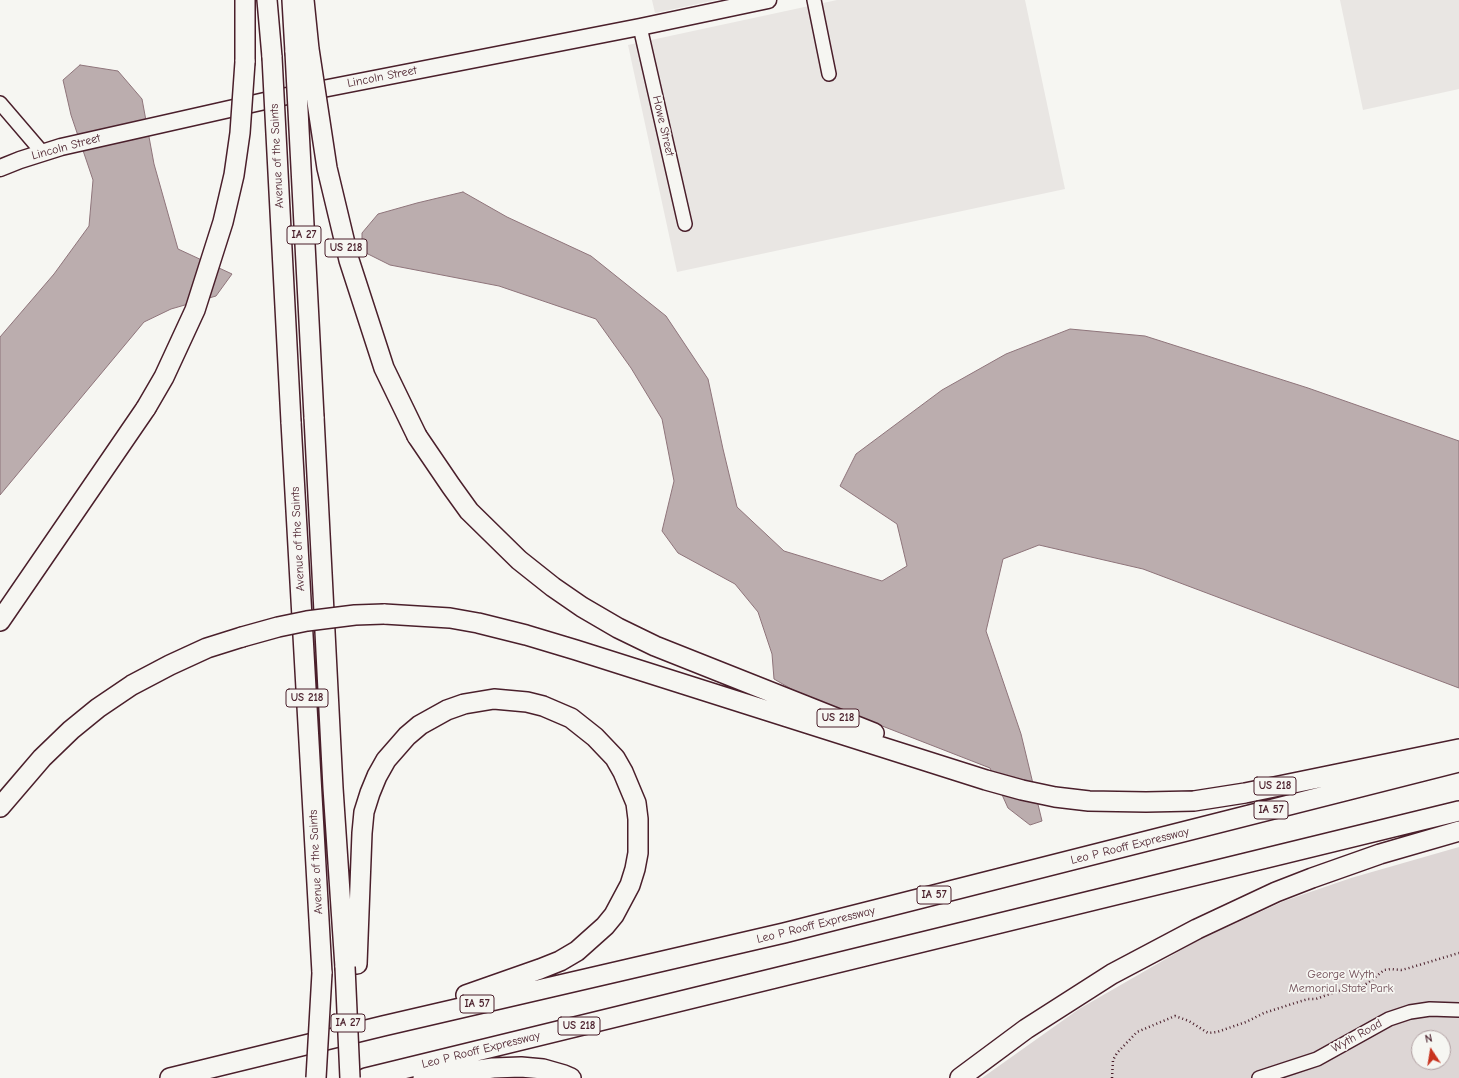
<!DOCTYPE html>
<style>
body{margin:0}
#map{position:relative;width:1459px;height:1078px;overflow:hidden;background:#f6f6f2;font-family:"Comic Neue",sans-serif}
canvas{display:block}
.north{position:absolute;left:1411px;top:1030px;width:40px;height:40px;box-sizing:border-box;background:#f6f6f2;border:1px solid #b1a0a2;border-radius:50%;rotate:348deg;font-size:11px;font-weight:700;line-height:16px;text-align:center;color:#4a1f2b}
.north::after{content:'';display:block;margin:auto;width:14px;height:18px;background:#c8321e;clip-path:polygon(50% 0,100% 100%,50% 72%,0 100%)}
</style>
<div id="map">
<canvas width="1459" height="1078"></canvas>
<div class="north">N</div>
</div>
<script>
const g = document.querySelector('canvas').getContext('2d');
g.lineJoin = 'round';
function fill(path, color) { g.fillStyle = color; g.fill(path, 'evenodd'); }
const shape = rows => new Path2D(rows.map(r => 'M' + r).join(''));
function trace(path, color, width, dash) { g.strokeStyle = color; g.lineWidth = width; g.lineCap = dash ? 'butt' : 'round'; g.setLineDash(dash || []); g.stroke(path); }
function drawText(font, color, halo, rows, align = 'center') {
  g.font = font + ' "Comic Neue",sans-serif'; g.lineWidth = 3.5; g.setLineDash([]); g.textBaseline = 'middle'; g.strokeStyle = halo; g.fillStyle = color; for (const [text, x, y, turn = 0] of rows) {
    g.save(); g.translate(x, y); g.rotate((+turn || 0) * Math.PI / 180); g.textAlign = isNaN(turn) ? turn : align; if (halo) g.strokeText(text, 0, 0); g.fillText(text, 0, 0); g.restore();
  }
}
fill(shape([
 [652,0,716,0,655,13],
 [837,0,1025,0,1065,189,677,272,628,45],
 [1340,0,1459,0,1459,89,1363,110]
]), '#e9e6e3');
fill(shape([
 [1459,847,1459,1078,982,1078,1079,1009,1197,941,1284,901,1351,878],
 [1419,1038,1443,1038,1443,1062,1419,1062]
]), '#ddd6d5');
const water = shape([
 [80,65,118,71,142,99,154,164,178,249,232,274,216,296,171,309,144,322,0,495,0,337,54,274,89,226,93,180,71,115,63,80,80,65],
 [463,192,507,217,591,256,666,316,708,379,723,449,737,507,784,551,882,581,907,566,897,524,840,486,856,454,942,390,1006,354,1070,329,1145,336,1308,388,1459,441,1459,688,1143,569,1039,545,1003,559,986,631,1021,734,1042,821,1030,825,1008,808,990,768,800,694,774,679,772,654,758,612,735,584,678,553,662,531,674,481,662,419,631,368,596,319,499,286,390,265,362,251,362,233,378,214,417,203,463,192]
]);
fill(water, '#bbadae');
trace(water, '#8e747a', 1);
const minor = shape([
 [814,0,829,74],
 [640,27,685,224],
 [0,103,42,152],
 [1259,1078,1317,1059,1389,1019,1410,1012,1430,1009,1459,1010]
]);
const major = shape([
 [0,168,20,160,61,147,287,96,640,27,768,0]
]);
const highway = shape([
 [267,0,272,57],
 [292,0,295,52],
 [304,0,309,49],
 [245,62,245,0],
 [314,417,333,788,345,967],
 [291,422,322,973],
 [417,436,451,486,469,511,519,560,553,587,582,607,618,628,655,646,874,733],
 [384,614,450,618,478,623,526,635,576,650,986,780,1022,790,1055,797,1089,801,1146,802,1194,801,1245,793,1459,749],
 [0,621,146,408],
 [0,807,42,758,71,730,98,708,132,685,170,665,207,648,242,637],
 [357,964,362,833,364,812,370,793,377,776,386,760,407,736,420,725,447,710,464,704,494,699,527,702,543,706,571,718,595,737,615,758,623,772,636,803,638,819,638,853,635,869,630,885,614,915,605,926,577,951,560,961,540,969,466,995],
 [170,1078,383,1026,784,933,1459,762],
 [366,1078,1459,811],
 [423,1078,493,1068,521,1067,543,1069,564,1075,571,1078],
 [960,1078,1026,1029,1112,974,1197,929,1276,892,1312,878,1380,854,1459,831]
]);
trace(minor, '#4a1f2b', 16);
trace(major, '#4a1f2b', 19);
trace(highway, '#4a1f2b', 22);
trace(shape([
 [1112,1078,1113,1060,1117,1053,1137,1032,1175,1016,1189,1021,1208,1033,1217,1032,1246,1022,1264,1013,1295,1003,1308,999,1316,999,1335,992,1355,986,1362,986,1368,983,1384,970,1391,969,1401,970,1409,968,1459,953]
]), '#4a1f2b', 2.5, [1, 3]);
trace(minor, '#f6f6f2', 13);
trace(major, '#f6f6f2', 16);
trace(highway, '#f6f6f2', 19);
const highwayBridge = shape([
 [309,49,327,168,349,260,384,368,417,436],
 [295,52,314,417],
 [272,57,291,422],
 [146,408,164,377,195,310,223,222,234,175,240,133,245,62],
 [242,637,278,627,307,621,355,615,384,614],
 [345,967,350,1078],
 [316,1078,322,973]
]);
trace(highwayBridge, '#4a1f2b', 22, []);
trace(highwayBridge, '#f6f6f2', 19);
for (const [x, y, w] of [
 [304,235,34],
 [346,248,42],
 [307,698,42],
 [838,718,42],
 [1275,786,42],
 [1271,810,34],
 [934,895,34],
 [477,1004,34],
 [348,1023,34],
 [579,1026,42]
]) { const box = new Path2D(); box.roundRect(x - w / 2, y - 9, w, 18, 3); g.fillStyle = '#f6f6f2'; g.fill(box); trace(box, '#4a1f2b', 1); }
drawText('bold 11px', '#4a1f2b', null, [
 ["IA 27",304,235],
 ["US 218",346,248],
 ["US 218",307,698],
 ["US 218",838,718],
 ["US 218",1275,786],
 ["IA 57",1271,810],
 ["IA 57",934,895],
 ["IA 57",477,1004],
 ["IA 27",348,1023],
 ["US 218",579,1026]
]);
drawText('12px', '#4a1f2b', '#f6f6f2', [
 ["Lincoln Street",382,77,-11],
 ["Howe Street",663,126,77],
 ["Lincoln Street",66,147,-15],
 ["Avenue of the Saints",277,156,-93],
 ["Avenue of the Saints",298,539,-93],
 ["Leo P Rooff Expressway",1130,846,-14],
 ["Avenue of the Saints",316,862,-93],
 ["Leo P Rooff Expressway",816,925,-14],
 ["Wyth Road",1357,1036,-29],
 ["Leo P Rooff Expressway",481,1050,-14]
]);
drawText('12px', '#6f4d56', '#f6f6f2', [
 ["George Wyth",1341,975],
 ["Memorial State Park",1341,989]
]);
</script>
